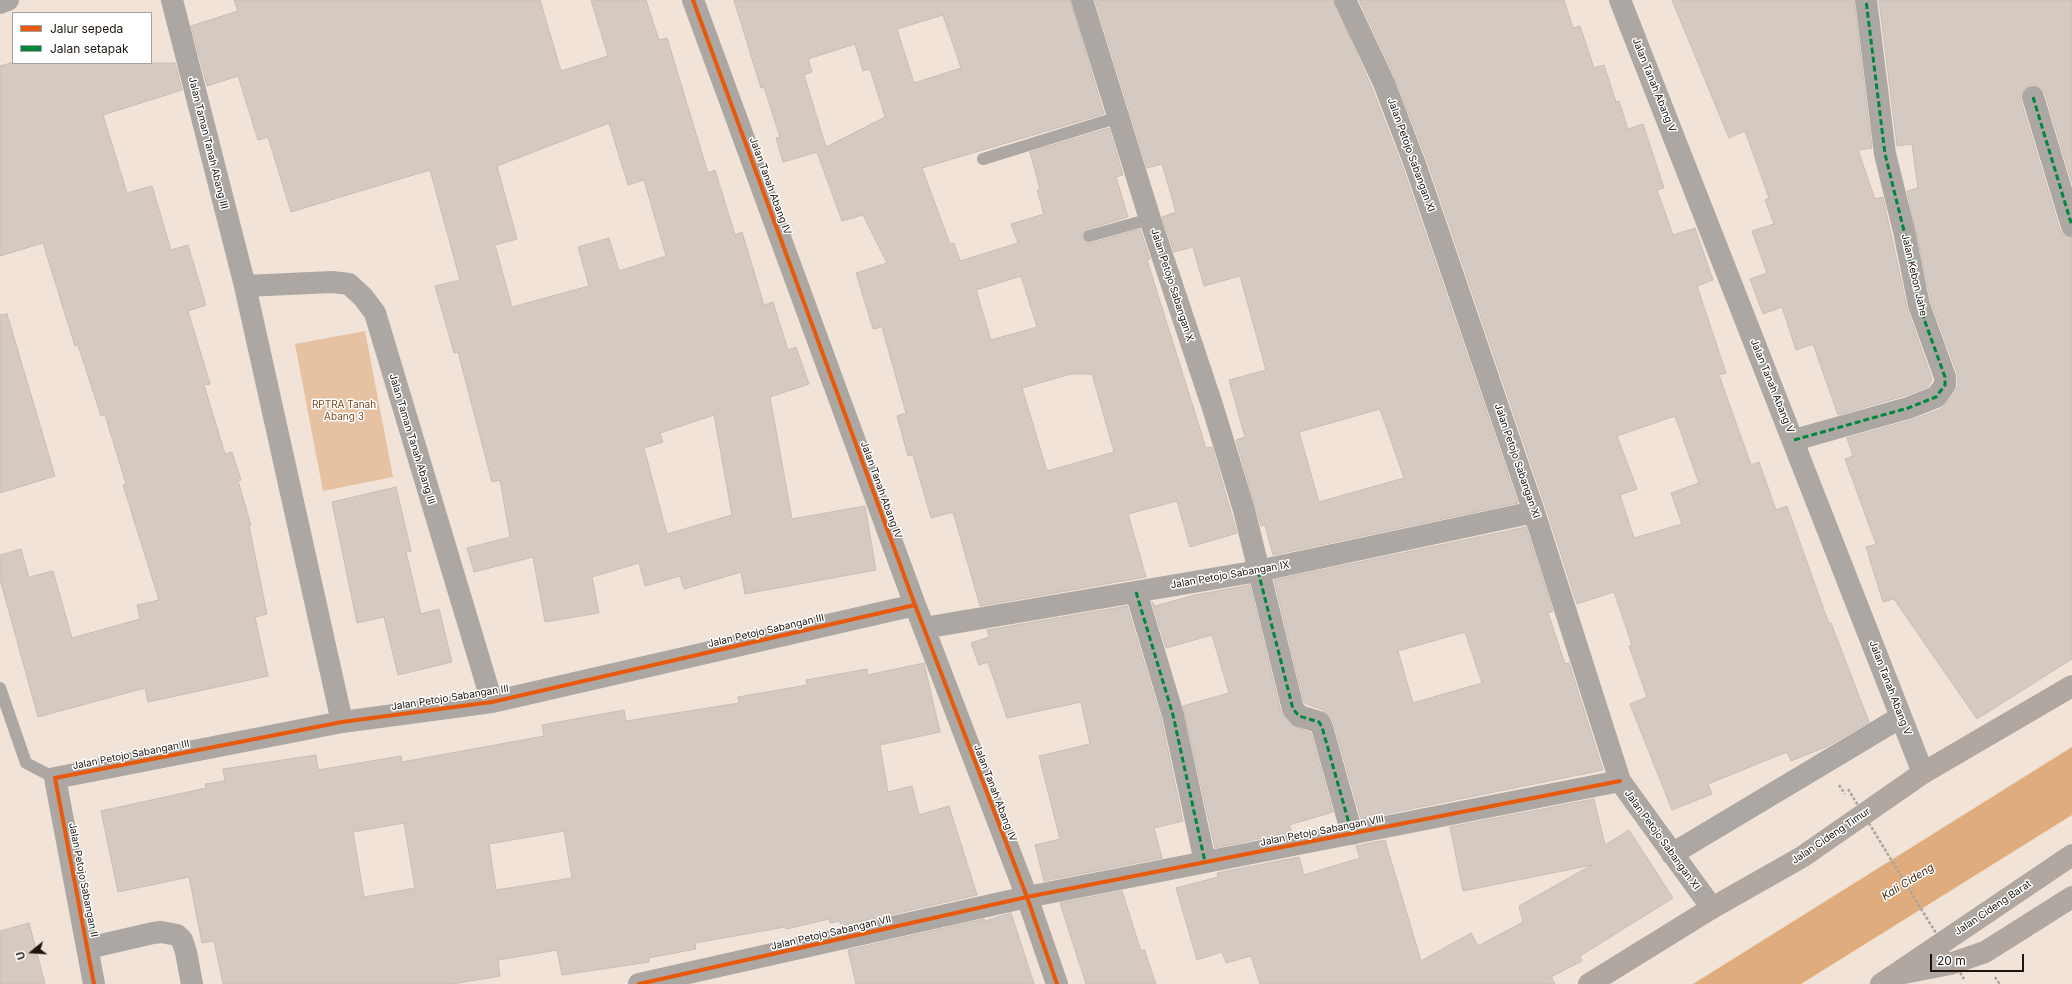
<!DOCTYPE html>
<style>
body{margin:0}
#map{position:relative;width:2072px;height:984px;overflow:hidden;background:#f1e3d7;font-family:Inter,sans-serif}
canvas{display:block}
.legend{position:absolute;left:12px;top:12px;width:140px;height:52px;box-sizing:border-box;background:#fff;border:1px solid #a5a19e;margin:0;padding:5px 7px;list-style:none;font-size:12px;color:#1d150d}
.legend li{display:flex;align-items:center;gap:8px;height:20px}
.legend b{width:20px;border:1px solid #a5a19e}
.north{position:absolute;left:12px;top:932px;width:40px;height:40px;-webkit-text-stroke:3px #fff;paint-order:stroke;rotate:252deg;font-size:11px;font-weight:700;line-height:16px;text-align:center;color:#1d150d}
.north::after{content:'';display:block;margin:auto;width:14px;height:18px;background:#1d150d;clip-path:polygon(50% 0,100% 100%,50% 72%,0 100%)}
.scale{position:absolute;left:1930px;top:954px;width:94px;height:18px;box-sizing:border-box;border:2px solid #1d150d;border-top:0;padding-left:5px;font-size:12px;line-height:14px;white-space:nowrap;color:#1d150d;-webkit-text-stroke:3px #fff;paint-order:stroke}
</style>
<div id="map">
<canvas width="2072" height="984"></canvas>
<ul class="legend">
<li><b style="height:5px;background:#e8590c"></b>Jalur sepeda</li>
<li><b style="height:5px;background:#00873e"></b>Jalan setapak</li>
</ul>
<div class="north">U</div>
<div class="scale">20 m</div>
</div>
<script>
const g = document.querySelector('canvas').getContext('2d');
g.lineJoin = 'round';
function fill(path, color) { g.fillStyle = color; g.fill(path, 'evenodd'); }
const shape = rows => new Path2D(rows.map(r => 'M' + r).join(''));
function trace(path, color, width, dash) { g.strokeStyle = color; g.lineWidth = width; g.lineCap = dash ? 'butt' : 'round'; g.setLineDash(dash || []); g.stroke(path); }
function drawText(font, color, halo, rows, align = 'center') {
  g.font = font + ' Inter,sans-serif'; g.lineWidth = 3; g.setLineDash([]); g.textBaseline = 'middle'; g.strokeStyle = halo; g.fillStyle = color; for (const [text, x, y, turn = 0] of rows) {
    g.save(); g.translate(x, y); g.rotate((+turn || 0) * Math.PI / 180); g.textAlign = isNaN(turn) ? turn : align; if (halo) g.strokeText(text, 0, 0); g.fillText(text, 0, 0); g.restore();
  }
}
fill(shape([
 [365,331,393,477,323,491,295,344]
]), '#e6c2a3');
fill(shape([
 [2072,747,2072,815,1801,984,1693,984]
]), '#e0ac7d');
const building = shape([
 [234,0,540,0,561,71,608,56,591,0,646,0,659,40,667,38,708,173,715,170,735,235,742,232,764,305,773,302,788,350,796,347,809,384,770,397,792,519,865,506,876,570,745,594,741,572,684,589,680,576,645,586,639,563,592,577,599,613,545,622,533,557,474,572,467,548,510,537,500,480,492,482,458,352,454,353,435,286,460,280,430,170,291,212,268,137,258,140,238,76,207,86,191,26,238,11,234,0],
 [609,123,628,185,644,180,666,256,619,271,609,238,578,247,589,286,512,307,495,245,517,239,497,166,609,123],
 [714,415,732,515,667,534,644,448,663,442,660,433,714,415],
 [734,0,1070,0,1104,114,922,168,950,244,954,243,960,261,1018,243,1011,224,1044,214,1037,190,1040,189,1030,152,1109,128,1123,175,1116,177,1128,217,1087,229,1082,234,1082,238,1087,243,1091,243,1140,229,1150,259,1147,260,1206,448,1212,447,1237,533,1190,547,1177,501,1128,514,1146,577,980,606,953,512,931,518,913,455,908,456,897,416,906,413,882,327,873,329,856,273,887,263,863,215,842,221,817,152,783,162,776,138,780,137,764,87,761,88,734,0],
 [943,15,961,68,914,83,897,29,943,15],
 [855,44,863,71,870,69,885,117,826,147,804,75,812,72,808,59,855,44],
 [1021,276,1037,327,991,340,976,290,1021,276],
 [1071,374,1092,374,1114,452,1047,471,1022,388,1071,374],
 [1095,0,1333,0,1372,88,1404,171,1518,503,1273,555,1265,525,1261,526,1236,440,1245,437,1229,380,1266,370,1240,276,1204,286,1193,247,1174,252,1162,217,1176,212,1162,164,1147,168,1095,0],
 [1380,409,1404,478,1319,502,1299,432,1380,409],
 [1359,0,1564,0,1573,28,1580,26,1594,68,1604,65,1616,102,1619,101,1628,129,1643,124,1664,188,1657,190,1673,235,1695,228,1713,280,1697,286,1726,373,1719,375,1751,465,1759,462,1776,510,1787,506,1829,624,1831,623,1869,722,1828,746,1791,761,1787,752,1708,784,1712,794,1672,810,1630,704,1647,697,1629,646,1632,645,1614,592,1577,604,1546,508,1428,163,1395,78,1359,0],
 [1675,416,1699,483,1671,493,1682,524,1634,538,1620,495,1637,489,1617,436,1675,416],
 [1672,0,1854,0,1872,148,1858,150,1875,199,1883,197,1907,308,1932,379,1928,387,1904,396,1838,415,1813,344,1796,350,1782,307,1763,314,1750,279,1767,273,1752,231,1774,224,1765,200,1769,198,1745,131,1729,138,1672,0],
 [1879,0,2072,0,2072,183,2045,93,2041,88,2035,85,2030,85,2024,89,2021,95,2021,101,2060,230,2064,235,2072,238,2072,659,1977,719,1894,599,1883,602,1866,547,1876,544,1845,459,1853,456,1847,438,1911,420,1941,409,1955,392,1958,385,1957,373,1931,302,1907,191,1918,188,1912,144,1897,146,1879,0],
 [11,63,175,63,182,90,103,115,127,193,152,186,171,250,188,245,206,305,188,311,210,384,204,385,225,454,232,452,241,480,238,481,251,525,249,526,267,614,255,617,268,676,148,702,145,688,38,717,0,579,0,555,21,549,29,577,53,571,72,638,140,619,137,605,159,600,123,485,126,484,105,415,101,416,78,345,75,346,43,243,0,256,0,66,11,63],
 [7,314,55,476,0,493,0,315,7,314],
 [396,487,411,551,406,552,421,614,439,609,452,662,398,675,384,617,357,623,332,502,396,487],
 [1526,527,1553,611,1548,613,1565,664,1569,663,1603,770,1361,819,1333,721,1323,710,1304,703,1274,580,1526,527],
 [1465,632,1482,683,1413,703,1398,651,1465,632],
 [1250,585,1281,712,1290,724,1311,733,1333,812,1289,825,1292,832,1215,848,1183,706,1229,693,1212,635,1166,648,1152,602,1155,606,1195,595,1250,585],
 [1127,606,1161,718,1183,821,1154,828,1162,858,1044,881,1035,845,1060,839,1039,756,1090,744,1081,702,1007,718,988,662,979,665,971,643,989,637,987,630,1127,606],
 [924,663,940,732,880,745,888,792,912,786,919,815,949,806,977,895,841,926,840,921,830,923,829,919,786,929,785,927,695,943,696,949,648,958,649,962,562,975,557,950,498,960,500,976,452,984,223,984,214,941,202,943,189,877,118,892,101,811,206,788,205,784,225,781,223,769,316,755,318,770,401,756,402,762,544,736,542,725,624,710,626,721,739,703,738,697,807,685,806,680,867,669,868,675,924,663],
 [404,823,415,888,364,897,353,832,404,823],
 [564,831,572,878,496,890,489,844,564,831],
 [1594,799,1605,845,1629,830,1673,898,1580,956,1582,961,1551,977,1555,984,1260,984,1251,956,1226,963,1222,952,1197,960,1176,888,1218,877,1217,873,1299,857,1304,875,1360,858,1356,846,1385,840,1421,961,1471,933,1478,946,1523,922,1519,906,1592,865,1463,891,1450,827,1594,799],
 [1122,891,1141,951,1144,949,1156,984,1086,984,1060,903,1122,891],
 [1011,913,1034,984,856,984,848,950,984,919,985,921,1011,913],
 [29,923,45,984,0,984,0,931,29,923]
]);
fill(building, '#d5cac1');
trace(building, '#c8bdb4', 1);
trace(shape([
 [1839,785,1845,794],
 [1995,977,1999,983,1997,984]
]), '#aaa49e', 2.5, [3, 2]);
trace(shape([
 [983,159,1119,117],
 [1089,236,1150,219],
 [0,688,26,763,55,778]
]), '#aca7a2', 12);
trace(shape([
 [172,0,245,286,342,722],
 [693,0,915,605,1027,897,1057,984],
 [1082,0,1150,219,1213,408,1244,510,1293,709,1299,716,1319,722,1322,727,1352,834],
 [1345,0,1384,83,1416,167,1534,512,1620,781,1712,908],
 [1620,0,1923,773],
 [0,3,8,0],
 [2033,97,2072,226],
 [245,286,332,282,349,284,363,297,375,313,492,702],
 [1794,440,1908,408,1936,397,1945,385,1945,377,1919,305,1904,231,1885,154,1866,0],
 [1136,592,1173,715,1205,862],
 [924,628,1258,571,1534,512],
 [1672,854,1901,717],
 [88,948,153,933,161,932,177,935,182,940,186,952,192,984],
 [94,984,55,778,342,722,492,702,915,605],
 [639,984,1027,897,1620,781]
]), '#aca7a2', 22);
trace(shape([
 [1904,973,1950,964,1985,952,2072,897],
 [1589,984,1712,908,1802,857,1923,773,2072,686],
 [1881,984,2072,855]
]), '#b0a8a0', 22);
trace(shape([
 [1848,789,1964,979]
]), '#aaa49e', 2.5, [3, 2]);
trace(shape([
 [2033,97,2072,226],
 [1794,440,1908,408,1936,397,1945,385,1945,377,1919,305,1904,231,1885,154,1866,0],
 [1258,571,1293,709,1299,716,1319,722,1322,727,1352,834],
 [1136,592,1173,715,1205,862]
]), '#00873e', 3, [6, 3]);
trace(shape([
 [693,0,915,605,1027,897,1057,984],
 [94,984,55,778,342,722,492,702,915,605],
 [639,984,1027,897,1620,781]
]), '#e8590c', 4);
drawText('10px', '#1d150d', '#fff', [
 ["Jalan Tanah Abang V",1654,85,68],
 ["Jalan Taman Tanah Abang III",208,143,76],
 ["Jalan Petojo Sabangan XI",1411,155,70],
 ["Jalan Tanah Abang IV",770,186,70],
 ["Jalan Kebon Jahe",1914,275,77],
 ["Jalan Petojo Sabangan X",1172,285,72],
 ["Jalan Tanah Abang V",1772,386,68],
 ["Jalan Taman Tanah Abang III",412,439,73],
 ["Jalan Petojo Sabangan XI",1517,461,71],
 ["Jalan Tanah Abang IV",881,490,70],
 ["Jalan Petojo Sabangan IX",1230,575,-10],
 ["Jalan Petojo Sabangan III",766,631,-13],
 ["Jalan Tanah Abang V",1890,688,69],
 ["Jalan Petojo Sabangan III",450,698,-9],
 ["Jalan Petojo Sabangan III",131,755,-11],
 ["Jalan Tanah Abang IV",995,793,69],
 ["Jalan Petojo Sabangan VIII",1322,831,-11],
 ["Jalan Cideng Timur",1831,836,-34],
 ["Jalan Petojo Sabangan XI",1662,840,54],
 ["Jalan Petojo Sabangan II",83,880,79],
 ["Jalan Cideng Barat",1993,908,-34],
 ["Jalan Petojo Sabangan VII",831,933,-13]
]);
drawText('10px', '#794b1e', '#fff', [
 ["RPTRA Tanah",344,405],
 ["Abang 3",344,417]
]);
drawText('italic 11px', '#42270b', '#fff', [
 ["Kali Cideng",1908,882,-32]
]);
</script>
